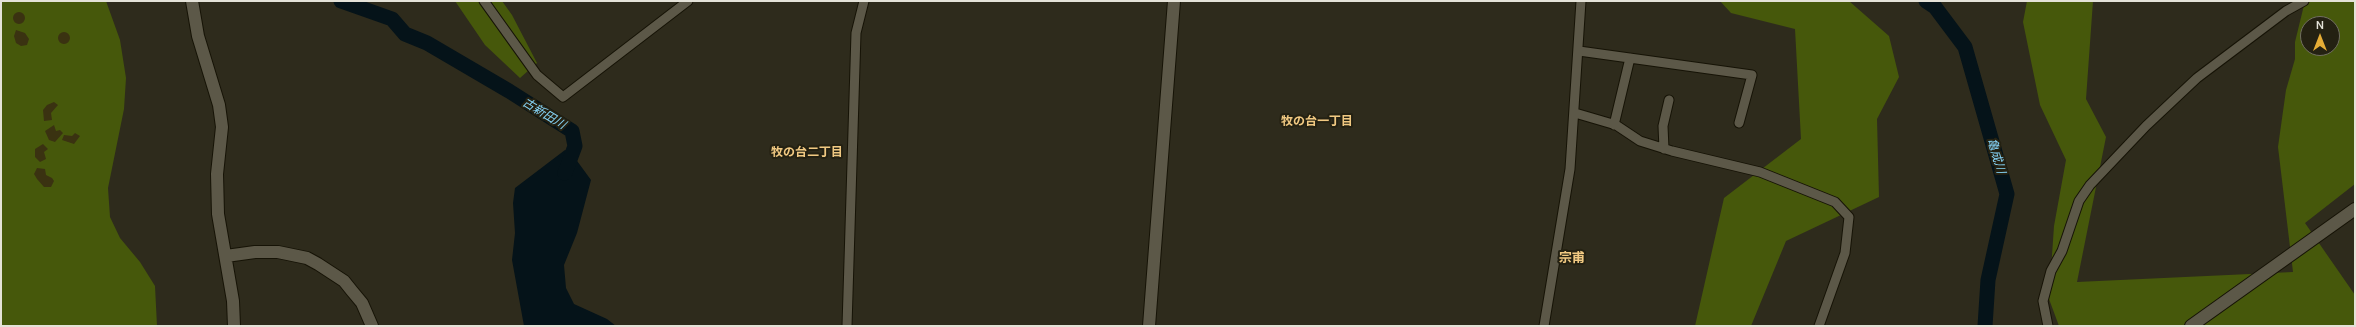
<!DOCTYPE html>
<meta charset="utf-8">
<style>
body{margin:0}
#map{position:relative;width:2356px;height:327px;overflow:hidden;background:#2e2b1c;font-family:Manrope,sans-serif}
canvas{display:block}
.frame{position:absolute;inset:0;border:2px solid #e4e2d8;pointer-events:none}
.north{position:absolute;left:2300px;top:16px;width:40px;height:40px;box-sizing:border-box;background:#242112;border:1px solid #716e61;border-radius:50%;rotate:0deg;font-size:11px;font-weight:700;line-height:16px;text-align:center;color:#e4e2d8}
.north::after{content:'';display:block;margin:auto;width:14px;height:18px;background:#e6ad36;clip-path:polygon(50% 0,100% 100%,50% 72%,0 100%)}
</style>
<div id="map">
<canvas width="2356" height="327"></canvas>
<div class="frame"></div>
<div class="north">N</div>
</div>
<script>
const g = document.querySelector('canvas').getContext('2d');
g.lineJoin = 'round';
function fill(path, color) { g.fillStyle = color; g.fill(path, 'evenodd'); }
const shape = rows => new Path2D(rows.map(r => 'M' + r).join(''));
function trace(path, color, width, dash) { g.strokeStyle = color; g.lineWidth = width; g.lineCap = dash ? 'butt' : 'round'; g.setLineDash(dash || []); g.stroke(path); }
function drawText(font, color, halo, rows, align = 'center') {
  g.font = font + ' Manrope,"Noto Sans JP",sans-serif'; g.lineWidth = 4; g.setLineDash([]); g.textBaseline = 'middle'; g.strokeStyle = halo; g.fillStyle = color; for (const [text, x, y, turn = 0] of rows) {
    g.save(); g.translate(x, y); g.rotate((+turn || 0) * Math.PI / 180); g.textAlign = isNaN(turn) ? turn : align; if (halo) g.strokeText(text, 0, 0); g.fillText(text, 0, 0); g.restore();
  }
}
fill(shape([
 [1,1,106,1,120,40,126,78,124,109,108,188,110,217,120,238,140,262,155,286,157,326,1,326],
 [455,1,502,1,512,15,537,63,520,78,485,45],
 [1720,1,1849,1,1889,36,1899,77,1877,119,1879,197,1786,241,1751,326,1695,326,1724,198,1801,139,1795,29,1731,13],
 [2027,1,2093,1,2086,99,2106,137,2077,282,2293,272,2278,147,2286,90,2295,59,2295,42,2305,1,2355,1,2355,184,2305,223,2355,295,2355,326,2059,326,2049,299,2054,226,2066,160,2040,105,2023,22],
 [2308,24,2332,24,2332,48,2308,48]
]), '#46580b');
fill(shape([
 '13 18a6 6 0 1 1 12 0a6 6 0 1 1-12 0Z',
 [16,30,25,33,29,39,27,45,21,46,16,43,14,36],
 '58 38a6 6 0 1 1 12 0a6 6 0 1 1-12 0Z',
 [54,102,58,105,51,113,52,120,44,121,43,110,47,105],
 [54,125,56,131,60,130,63,133,55,142,49,140,45,131],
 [75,133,80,136,74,144,62,140,64,135,72,136],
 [43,144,48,149,44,152,46,159,40,162,35,157,35,149],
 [37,168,45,169,46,175,52,178,54,181,51,187,44,187,37,179,34,174]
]), '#3a3211');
fill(shape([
 [565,150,572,154,591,180,577,233,564,265,566,288,574,304,607,319,616,326,524,326,512,260,515,233,513,203,515,188]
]), '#051319');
trace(shape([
 [341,1,392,19,405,34,427,43,509,91,572,131,575,146,565,173],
 [1926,1,1935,7,1965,47,2007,194,1988,280,1985,326]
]), '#051319', 15);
const street = shape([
 [484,1,537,75,563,97,688,1],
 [1579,51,1752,75,1739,123],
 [1575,113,1616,125,1640,141,1672,151,1760,172,1835,202,1849,217,1845,253,1819,326],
 [1614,125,1630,58],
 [1664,149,1663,126,1669,100],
 [847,326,856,33,864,1],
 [1544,326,1570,169,1581,1],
 [2048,326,2043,301,2051,271,2062,251,2079,201,2090,185,2146,126,2197,78,2286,11,2304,1]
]);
const secondary = shape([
 [192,1,198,36,219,105,222,127,217,174,218,214,233,301,234,326],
 [226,256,255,252,278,252,307,258,318,264,344,281,352,291,362,303,372,326],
 [1149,326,1174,1],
 [2191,326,2355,209]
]);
trace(street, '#161306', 11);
trace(secondary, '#161306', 14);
trace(street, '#5c5848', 9);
trace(secondary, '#5c5848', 12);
drawText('italic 12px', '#86d5f9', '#242112', [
 ["古新田川",544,114,31],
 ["亀成川",1996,156,74]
]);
drawText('bold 12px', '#f1c982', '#242112', [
 ["牧の台一丁目",1317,122],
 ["牧の台二丁目",807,153]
]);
drawText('bold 13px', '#f1c982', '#242112', [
 ["宗甫",1572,258]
]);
</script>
